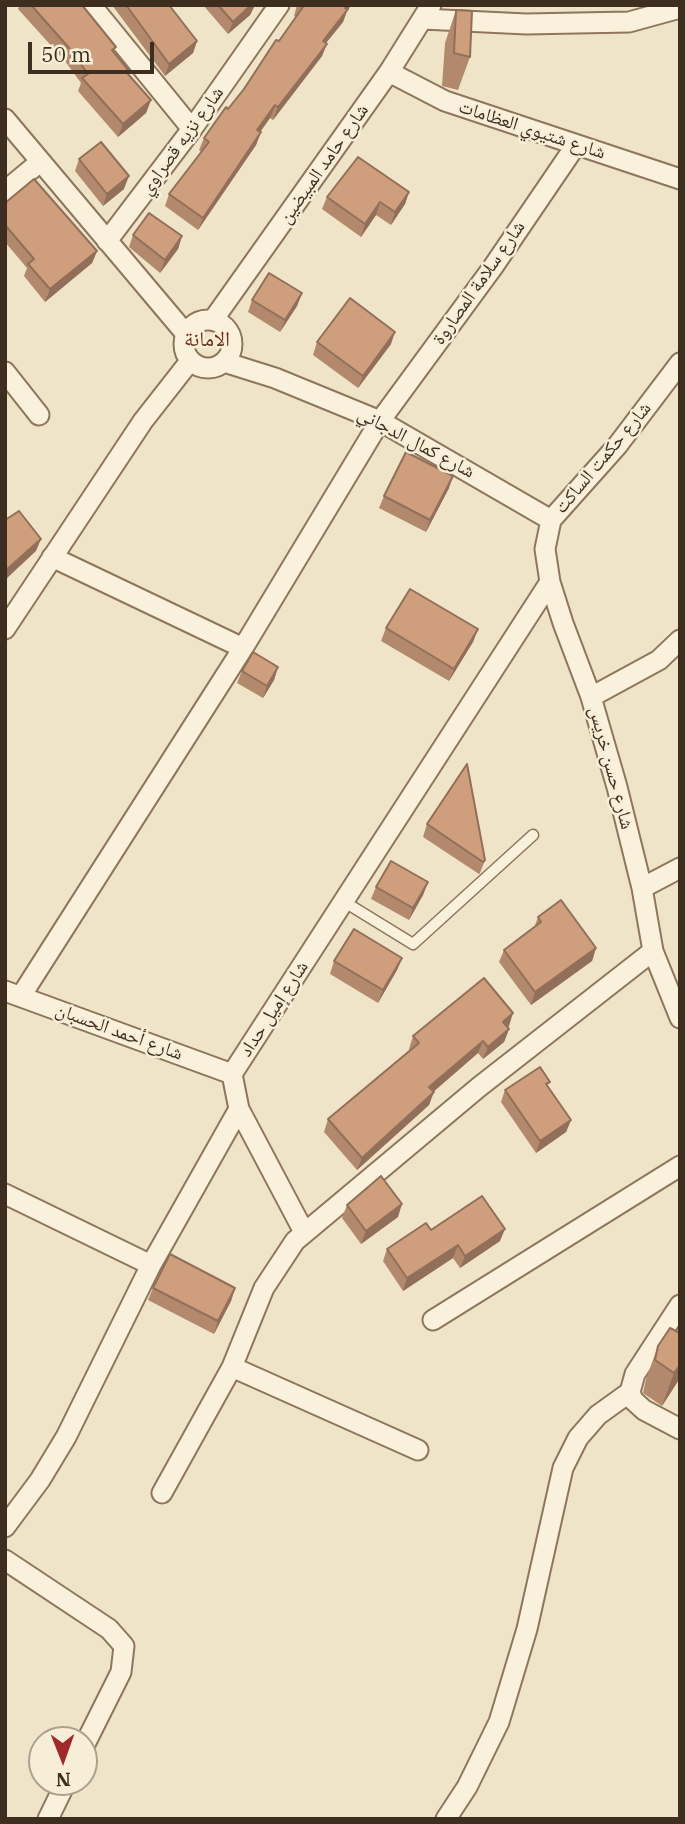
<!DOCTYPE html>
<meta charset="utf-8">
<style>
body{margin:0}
#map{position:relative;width:685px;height:1824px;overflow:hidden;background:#f0e4c8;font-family:"IBM Plex Serif",serif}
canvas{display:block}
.frame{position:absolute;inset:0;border:7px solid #3d2e20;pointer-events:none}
.north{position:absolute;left:28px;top:1726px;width:70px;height:70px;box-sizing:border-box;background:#f7eed8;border:2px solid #ada18e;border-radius:50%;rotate:179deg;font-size:19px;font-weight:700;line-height:28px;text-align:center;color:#3d2e20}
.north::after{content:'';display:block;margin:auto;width:24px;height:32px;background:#9e2a2b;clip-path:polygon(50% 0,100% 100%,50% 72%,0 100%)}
.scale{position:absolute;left:28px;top:42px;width:126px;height:32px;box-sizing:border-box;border:4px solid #3d2e20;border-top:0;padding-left:9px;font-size:21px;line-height:24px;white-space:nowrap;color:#3d2e20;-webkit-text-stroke:5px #f7eed8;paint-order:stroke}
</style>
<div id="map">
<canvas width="685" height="1824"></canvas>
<div class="frame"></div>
<div class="north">N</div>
<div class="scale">50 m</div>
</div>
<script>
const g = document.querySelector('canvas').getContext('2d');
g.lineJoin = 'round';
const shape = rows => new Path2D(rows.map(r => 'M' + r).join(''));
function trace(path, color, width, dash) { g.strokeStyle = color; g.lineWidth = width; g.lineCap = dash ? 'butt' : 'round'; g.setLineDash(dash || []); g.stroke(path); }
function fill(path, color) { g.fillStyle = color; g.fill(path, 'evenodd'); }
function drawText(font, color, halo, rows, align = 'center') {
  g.font = font + ' "IBM Plex Serif","Noto Naskh Arabic",serif'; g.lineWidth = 5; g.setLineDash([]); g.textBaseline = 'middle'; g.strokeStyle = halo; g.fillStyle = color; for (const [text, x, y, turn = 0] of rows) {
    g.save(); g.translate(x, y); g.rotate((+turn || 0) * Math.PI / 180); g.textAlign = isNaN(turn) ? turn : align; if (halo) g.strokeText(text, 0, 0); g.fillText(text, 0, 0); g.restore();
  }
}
const service = shape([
 [343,901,413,944,533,835]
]);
const minor = shape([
 [91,5,192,129],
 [423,19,526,24,629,22,680,8],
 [389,72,445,101,680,179],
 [5,119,186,334],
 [5,191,40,162],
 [107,241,192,129,279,5],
 [213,320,389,72,431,5],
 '184 344a24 24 0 1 1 48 0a24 24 0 1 1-48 0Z',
 [224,362,275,378,380,421,551,520],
 [680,363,617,446,551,520,545,549,550,582,563,623,591,697,617,787,642,888,653,951,680,1018],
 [5,372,39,415],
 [52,557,243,648],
 [5,629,143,421,190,361],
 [591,697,659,660,680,640],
 [642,888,680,868],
 [5,991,232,1074],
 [21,996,243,648,380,421,493,267,576,145],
 [239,1109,304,1232],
 [5,1194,151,1265],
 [680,1305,635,1374,630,1392,633,1400,644,1410,680,1429],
 [433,1320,680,1166],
 [232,1367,418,1450],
 [162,1493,232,1367,264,1288,295,1241,479,1087,653,951],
 [5,1527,40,1480,66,1437,151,1265,239,1109,232,1074,550,582],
 [5,1560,109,1629,124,1646,121,1672,84,1746],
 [48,1819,66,1782],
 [446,1819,467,1787,499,1722,527,1629,563,1468,578,1438,598,1415,630,1392]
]);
trace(service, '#8d765c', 13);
trace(minor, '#8d765c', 23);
trace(service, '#faf1dc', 10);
trace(minor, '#faf1dc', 19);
fill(shape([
 [20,5,82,5,116,47,114,52,128,74,151,100,146,113,118,137,78,91,81,83,65,61,18,9],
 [112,5,169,5,197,41,193,53,165,76],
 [203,5,255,5,250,15,228,34],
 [297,5,351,5,347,11,343,22,326,43,322,56,273,120,270,118,260,132,261,132,256,145,198,230,165,206,169,194,201,152,199,150,204,138,244,89,296,17,294,16],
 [456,10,470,57,458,90,442,86,445,43],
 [79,159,124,189,103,206,75,171],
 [409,192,405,204,391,225,376,215,361,237,322,209,327,197],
 [5,203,97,251,92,263,45,302,24,276,27,268,5,242],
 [133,235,182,236,178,249,160,273,129,247],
 [302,293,297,306,280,332,248,312,252,300],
 [317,342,391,344,358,388,313,355],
 [449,488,426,532,379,508,384,496],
 [386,628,478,629,473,642,449,681,381,641],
 [278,667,274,680,263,698,237,683,242,671],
 [427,824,485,860,480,873,479,874,423,837],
 [428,882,423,895,409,920,371,899,376,887],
 [538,917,596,948,592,961,531,1005,499,962,504,950,534,928],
 [402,958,397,970,378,1003,330,974,334,961],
 [509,1026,507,1027,509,1029,504,1042,483,1059,478,1053,433,1092,429,1105,357,1170,324,1132,328,1119,410,1051,409,1049,413,1036],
 [548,1087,571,1120,566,1132,536,1153,501,1102,505,1090],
 [347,1205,398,1217,361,1244,342,1218],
 [431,1230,500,1241,460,1268,453,1258,403,1291,383,1261,387,1249],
 [153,1288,235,1288,231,1301,214,1334,148,1300],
 [680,1333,680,1378,662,1406,643,1393,646,1379,658,1346]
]), '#b2896c');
fill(shape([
 [251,5,255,5,250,15,228,34,233,22],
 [347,5,351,5,347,11,343,22,318,53,323,41],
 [197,41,193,53,165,76,169,64],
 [327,44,322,56,273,120,278,107],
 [151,100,146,113,118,137,123,124],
 [275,105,270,118,253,142,257,130],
 [261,132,256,145,198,230,203,218],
 [129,176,124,189,103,206,107,194],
 [409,192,405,204,391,225,395,212],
 [380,202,376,215,361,237,365,224],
 [182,236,178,249,160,273,165,260],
 [97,251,92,263,45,302,50,289],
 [302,293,297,306,280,332,285,320],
 [395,332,391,344,358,388,363,376],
 [453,476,449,488,426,532,430,520],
 [41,539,36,551,5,580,5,571],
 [478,629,473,642,449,681,454,669],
 [278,667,274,680,263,698,267,686],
 [428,882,423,895,409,920,413,908],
 [596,948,592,961,531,1005,535,992],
 [402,958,397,970,378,1003,383,990],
 [513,1013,509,1026,498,1035,503,1022],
 [509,1029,504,1042,483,1059,488,1047],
 [483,1041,478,1053,425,1099,429,1087],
 [434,1092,429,1105,357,1170,362,1158],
 [571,1120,566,1132,536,1153,540,1141],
 [402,1204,398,1217,361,1244,366,1231],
 [505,1229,500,1241,460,1268,465,1256],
 [458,1245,453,1258,403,1291,407,1278],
 [235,1288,231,1301,214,1334,218,1321],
 [680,1365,680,1378,662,1406,674,1373]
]), '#916f58');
const building = shape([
 [31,5,82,5,116,47,112,50,129,71,127,73,151,100,123,124,82,78,88,74,70,49,31,5],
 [126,5,169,5,197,41,169,64,126,5],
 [218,5,251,5,233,22,218,5],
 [301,5,347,5,345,8,348,9,323,41,327,44,278,107,275,105,257,130,261,132,203,218,169,194,209,142,204,138,226,107,228,109,244,89,276,40,279,41,303,7,301,5],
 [456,10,472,11,470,57,454,53,456,10],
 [101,142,129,176,107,194,79,159,101,142],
 [358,157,409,192,395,212,380,202,365,224,327,197,358,157],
 [34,179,97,251,50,289,28,264,34,259,5,225,5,203,34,179],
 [149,213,182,236,165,260,133,235,149,213],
 [269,273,302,293,285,320,252,300,269,273],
 [350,298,395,332,363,376,317,342,350,298],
 [406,452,453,476,430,520,384,496,406,452],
 [19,511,41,539,5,571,5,520,19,511],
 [410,589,478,629,454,669,386,628,410,589],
 [253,652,278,667,267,686,242,671,253,652],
 [467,764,485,860,483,862,427,824,467,764],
 [391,861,428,882,413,908,376,887,391,861],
 [561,900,596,948,535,992,504,950,541,922,538,917,561,900],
 [354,929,402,958,383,990,334,961,354,929],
 [484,978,513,1013,503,1022,509,1029,488,1047,483,1041,429,1087,434,1092,362,1158,328,1119,419,1043,413,1036,484,978],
 [540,1067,550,1082,546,1084,571,1120,540,1141,505,1090,540,1067],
 [381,1176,402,1204,366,1231,347,1205,381,1176],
 [482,1196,505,1229,465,1256,458,1245,407,1278,387,1249,426,1223,431,1230,482,1196],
 [170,1254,235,1288,218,1321,153,1288,170,1254],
 [670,1328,680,1333,680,1365,674,1373,655,1360,658,1346,670,1328]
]);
fill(building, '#cf9f7d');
trace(building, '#916f58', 2);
drawText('19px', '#3d2e20', '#f7eed8', [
 ["شارع شتيوي العظامات",532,130,18],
 ["شارع نزيه قصراوي",182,141,-54],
 ["شارع حامد المبيضين",324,164,-55],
 ["شارع سلامة المصاروة",479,283,-55],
 ["شارع كمال الدجاني",416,443,28],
 ["شارع حكمت الساكت",603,458,-50],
 ["شارع حسن خريس",611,768,75],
 ["شارع إميل حداد",274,1009,-57],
 ["شارع أحمد الحسبان",119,1032,20]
]);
drawText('21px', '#6b2e1e', '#f7eed8', [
 ["الامانة",207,340]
]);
</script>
